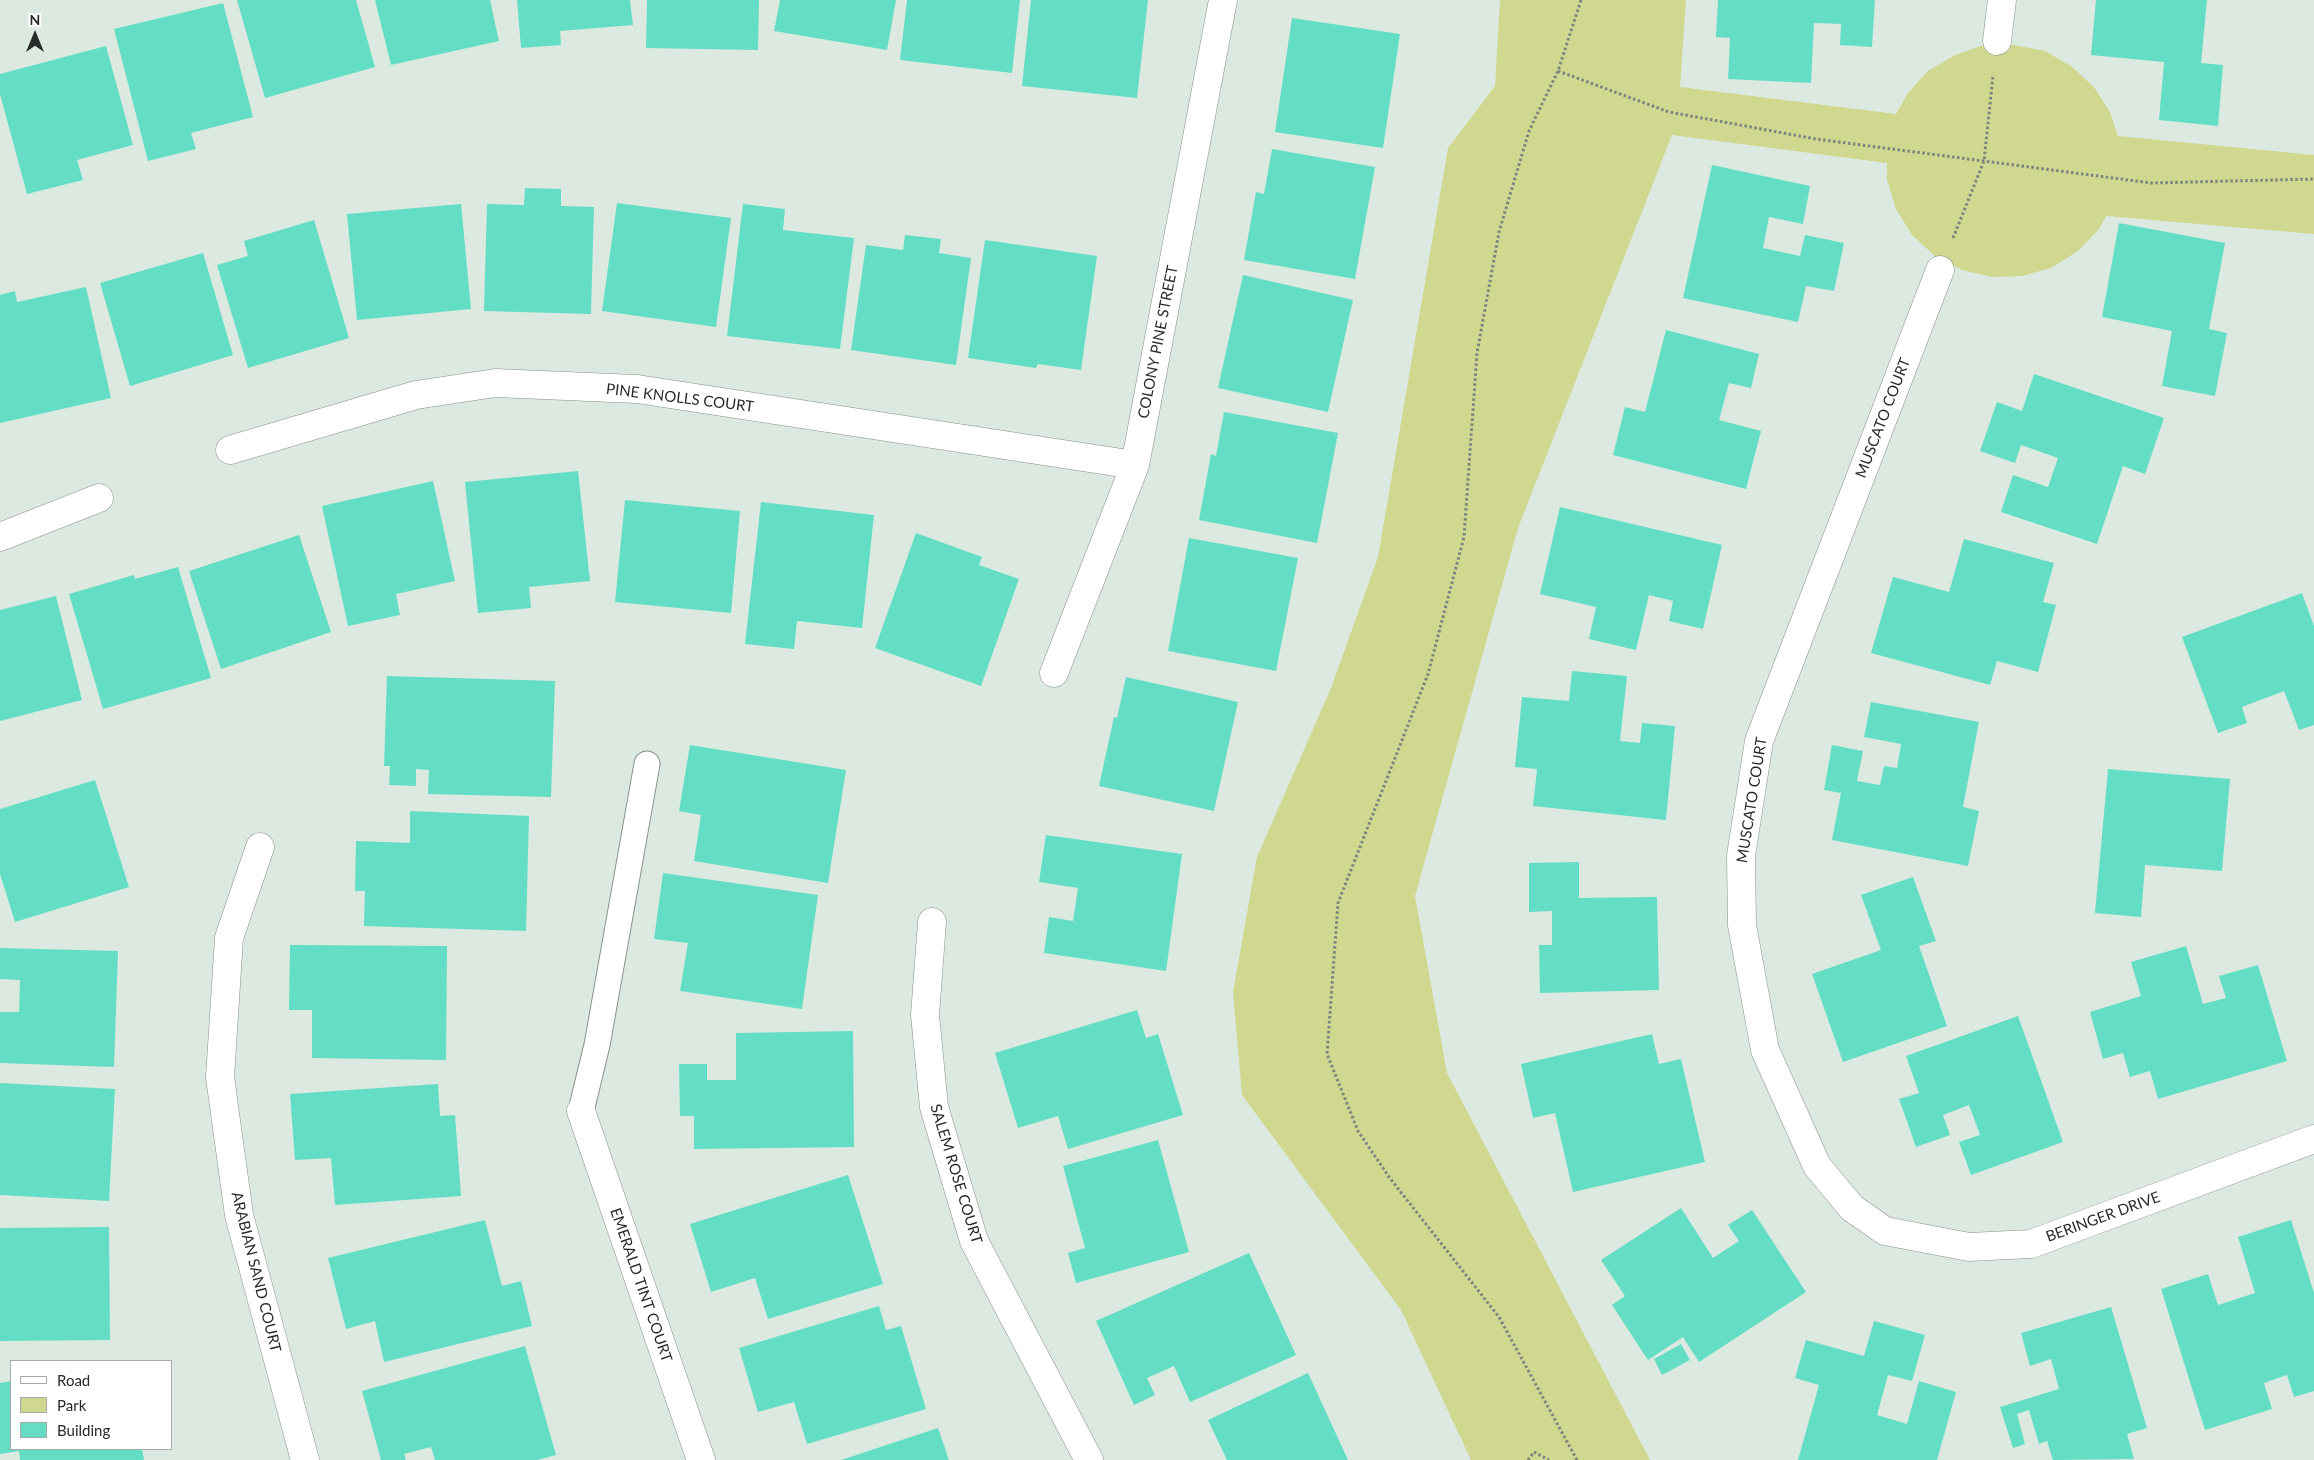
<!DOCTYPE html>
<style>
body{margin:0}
#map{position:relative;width:2314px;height:1460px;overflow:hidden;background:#dce9e0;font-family:Lato,sans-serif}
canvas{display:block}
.legend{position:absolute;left:10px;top:1360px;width:162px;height:90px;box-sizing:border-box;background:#fff;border:1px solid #a8aaa9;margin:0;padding:6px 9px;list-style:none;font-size:15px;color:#262b28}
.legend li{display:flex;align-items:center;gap:10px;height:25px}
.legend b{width:25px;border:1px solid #a8aaa9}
.north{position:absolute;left:10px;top:10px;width:50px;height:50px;-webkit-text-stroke:4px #fff;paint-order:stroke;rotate:0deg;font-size:14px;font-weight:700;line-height:20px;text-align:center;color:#262b28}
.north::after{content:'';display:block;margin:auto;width:18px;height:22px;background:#262b28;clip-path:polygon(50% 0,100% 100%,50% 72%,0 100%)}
</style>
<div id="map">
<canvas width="2314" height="1460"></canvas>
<ul class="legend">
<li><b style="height:6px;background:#fff"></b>Road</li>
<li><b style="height:14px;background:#cfd88e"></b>Park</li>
<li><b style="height:14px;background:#63dec5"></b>Building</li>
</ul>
<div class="north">N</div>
</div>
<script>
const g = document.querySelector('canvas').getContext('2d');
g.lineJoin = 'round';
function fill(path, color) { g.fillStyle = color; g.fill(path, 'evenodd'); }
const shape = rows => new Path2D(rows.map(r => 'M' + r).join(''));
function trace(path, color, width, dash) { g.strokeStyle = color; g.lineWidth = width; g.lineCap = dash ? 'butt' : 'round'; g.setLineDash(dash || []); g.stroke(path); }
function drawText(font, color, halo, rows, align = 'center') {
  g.font = font + ' Lato,sans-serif'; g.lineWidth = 4; g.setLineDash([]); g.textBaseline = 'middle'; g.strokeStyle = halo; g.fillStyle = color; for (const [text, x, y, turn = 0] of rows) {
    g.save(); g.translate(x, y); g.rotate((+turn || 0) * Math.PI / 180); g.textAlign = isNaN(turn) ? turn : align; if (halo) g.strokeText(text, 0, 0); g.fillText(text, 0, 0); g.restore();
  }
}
fill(shape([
 [1500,0,1686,0,1680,87,1896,114,1908,93,1928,71,1955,55,1984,45,2014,45,2045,51,2071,66,2094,87,2110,112,2118,136,2314,155,2314,234,2106,216,2099,229,2078,251,2051,268,2022,276,1992,277,1962,270,1935,256,1912,235,1896,209,1887,180,1887,163,1672,135,1518,528,1415,896,1447,1073,1650,1460,1471,1460,1401,1310,1242,1095,1233,992,1257,857,1331,688,1378,557,1448,148,1495,86]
]), '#cfd88e');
fill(shape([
 [237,0,356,0,375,67,265,98],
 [375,0,490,0,499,41,391,65],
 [517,0,630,0,633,25,560,31,561,45,521,48],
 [647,0,759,0,758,50,646,48],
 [780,0,896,0,887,50,774,31],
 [907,0,1020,0,1012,73,900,60],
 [1031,0,1148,0,1137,98,1022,86],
 [1718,0,1875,0,1872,47,1840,45,1841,24,1814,23,1811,83,1728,79,1730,38,1716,37],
 [2096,0,2207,0,2201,63,2223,65,2218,126,2159,120,2164,62,2091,55],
 [223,3,253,117,191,133,196,149,148,161,114,29],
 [1292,18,1400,34,1383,148,1275,132],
 [106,46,133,145,77,160,83,180,27,194,0,94,0,74],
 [1272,149,1375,167,1355,279,1244,260,1256,192,1264,194],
 [1712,165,1810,186,1803,224,1769,217,1763,248,1800,256,1805,235,1844,243,1834,291,1806,286,1798,322,1683,298],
 [525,188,561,189,561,206,594,207,591,314,484,311,487,204,524,205],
 [617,203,731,218,716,327,602,311],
 [461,204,471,309,357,320,347,214],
 [743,204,785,209,783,230,854,238,840,349,727,336],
 [314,220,349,338,248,368,217,265,248,256,244,241],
 [2119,223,2225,243,2209,329,2227,333,2215,396,2162,386,2172,331,2102,317],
 [905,235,941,239,939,253,971,258,956,365,851,350,866,245,903,250],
 [985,240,1097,256,1081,370,1038,364,1036,368,968,358],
 [203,253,233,355,130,386,100,283],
 [1243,275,1353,300,1328,412,1218,388],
 [86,287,111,398,0,423,0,295,15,291,17,302],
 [1666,330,1759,354,1751,388,1729,383,1719,420,1761,431,1746,489,1613,455,1625,407,1645,412],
 [2034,374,2164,418,2145,474,2123,466,2097,544,2001,512,2013,475,2048,487,2058,458,2021,445,2015,463,1980,451,1997,402,2022,411],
 [1224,412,1338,433,1317,543,1199,520,1211,454,1216,456],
 [578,471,590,581,529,587,531,608,478,613,465,482],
 [433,481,455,581,396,594,400,615,348,626,322,506],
 [625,500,740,511,731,613,615,602],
 [761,502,874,515,862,628,797,621,794,649,745,644],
 [1560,507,1722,545,1703,629,1669,621,1673,601,1649,595,1636,650,1589,639,1596,607,1540,594],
 [916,533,982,557,979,565,1019,579,981,686,875,648],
 [299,535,331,632,221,669,189,571],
 [1189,538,1298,558,1276,671,1168,651],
 [1964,539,2054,563,2043,602,2056,605,2038,672,1997,661,1990,685,1871,653,1893,577,1949,592],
 [178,567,211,678,103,709,69,594,134,575,135,579],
 [2302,593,2314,626,2314,725,2299,730,2284,691,2242,707,2247,723,2218,733,2182,637],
 [56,596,82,700,0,721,0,610],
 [1572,671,1627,676,1620,741,1640,743,1642,723,1675,726,1666,820,1533,806,1537,769,1515,767,1522,697,1569,701],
 [387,676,555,681,551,797,428,794,429,770,416,769,416,786,389,785,390,766,384,766],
 [1126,677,1238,702,1214,811,1099,786,1114,717,1117,718],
 [1871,702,1979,722,1963,807,1979,811,1968,866,1832,840,1841,793,1824,790,1832,745,1863,751,1857,781,1880,785,1884,766,1897,768,1901,744,1864,737],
 [690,745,846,770,828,883,694,861,701,815,679,811],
 [2108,769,2230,779,2222,871,2145,865,2141,917,2095,913],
 [95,780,129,887,15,922,0,874,0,809],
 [410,811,529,816,526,931,364,926,365,891,355,891,356,841,410,843],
 [1046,835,1182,854,1166,971,1044,953,1049,917,1073,921,1078,888,1039,882],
 [1579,862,1579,898,1657,897,1659,990,1540,993,1539,945,1552,945,1552,911,1529,912,1529,863],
 [663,873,818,895,802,1009,680,991,688,943,654,939],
 [1913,877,1936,941,1919,946,1947,1026,1843,1062,1812,974,1881,950,1861,895],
 [290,945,447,946,446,1060,312,1058,312,1010,289,1010],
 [2186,946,2203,1004,2226,998,2219,976,2258,965,2287,1061,2158,1099,2150,1071,2130,1077,2123,1053,2103,1059,2090,1012,2141,996,2131,962],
 [0,948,118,951,114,1067,0,1063,0,1012,19,1012,20,980,0,979],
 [1137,1010,1146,1038,1158,1034,1183,1115,1068,1149,1058,1116,1018,1128,995,1053],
 [2018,1016,2063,1142,1971,1175,1959,1142,1980,1135,1969,1105,1943,1115,1950,1135,1916,1147,1899,1099,1919,1093,1906,1056],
 [853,1031,854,1147,694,1149,694,1116,680,1116,679,1064,707,1064,707,1080,736,1080,736,1033],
 [1652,1034,1659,1064,1681,1059,1705,1162,1573,1192,1555,1113,1533,1118,1521,1064],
 [0,1083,115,1089,109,1201,0,1195],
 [438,1084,440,1116,455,1115,461,1196,335,1205,331,1158,295,1160,290,1094],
 [1158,1140,1189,1252,1076,1283,1068,1253,1085,1248,1063,1166],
 [848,1175,883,1284,768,1319,755,1278,711,1292,690,1224],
 [1681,1208,1713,1258,1739,1241,1728,1225,1752,1210,1806,1292,1699,1362,1683,1337,1648,1360,1612,1305,1625,1296,1601,1260],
 [485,1220,502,1286,521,1281,532,1326,384,1362,375,1321,346,1329,328,1258],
 [2291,1220,2314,1293,2314,1391,2294,1397,2287,1375,2264,1383,2272,1409,2205,1430,2161,1289,2208,1274,2218,1305,2255,1293,2238,1237],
 [109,1227,110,1340,0,1341,0,1228],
 [1249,1253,1296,1355,1190,1402,1174,1366,1147,1378,1155,1395,1134,1405,1096,1321],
 [879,1306,886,1330,901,1326,926,1409,807,1444,794,1402,758,1412,739,1348],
 [2111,1307,2147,1428,2127,1434,2134,1459,2053,1460,2047,1441,2039,1444,2029,1410,2017,1414,2025,1444,2013,1448,2000,1407,2059,1389,2051,1359,2030,1366,2021,1333],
 [1874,1321,1925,1335,1912,1381,1888,1375,1877,1415,1907,1424,1919,1381,1956,1392,1937,1460,1798,1460,1819,1385,1795,1378,1806,1340,1864,1356],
 [1681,1344,1690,1360,1662,1375,1654,1359],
 [525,1346,556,1455,537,1460,435,1460,431,1447,404,1454,406,1460,381,1460,362,1391],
 [1308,1373,1348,1460,1227,1460,1208,1420],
 [11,1381,11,1449,142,1449,144,1460,20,1460,19,1451,0,1454,0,1383],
 [938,1428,949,1460,841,1460]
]), '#63dec5');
const lane = shape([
 [581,1111,597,1045,647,764]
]);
const street = shape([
 [1997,41,2002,0],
 [1940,270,1759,741,1741,856,1742,925,1765,1050,1817,1166,1852,1208,1885,1231,1969,1247,2031,1244,2314,1139],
 [230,450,416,395,495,383,637,389,1135,465],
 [0,537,99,498],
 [1054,673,1135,465,1223,0],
 [260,847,229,938,220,1077,239,1215,305,1460],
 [932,922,925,1015,934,1107,974,1241,1089,1460],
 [581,1111,701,1460]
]);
trace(lane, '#859189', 27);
trace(street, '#859189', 29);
trace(shape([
 [1558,71,1669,112,1816,139,2151,183,2314,179],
 [1953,238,1984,161,1993,76],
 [1528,1460,1534,1452,1549,1460],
 [1577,1460,1499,1317,1389,1177,1358,1131,1327,1054,1338,903,1428,674,1464,537,1477,353,1499,232,1529,131,1558,71,1581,0]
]), '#7b847e', 3, [2.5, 2.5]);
trace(lane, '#fff', 25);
trace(street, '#fff', 28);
drawText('15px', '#262b28', '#fff', [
 ["COLONY PINE STREET",1158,342,-79],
 ["PINE KNOLLS COURT",680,398,7],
 ["MUSCATO COURT",1883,418,-69],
 ["MUSCATO COURT",1752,800,-81],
 ["SALEM ROSE COURT",956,1174,73],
 ["BERINGER DRIVE",2103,1217,-20],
 ["ARABIAN SAND COURT",256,1272,76],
 ["EMERALD TINT COURT",641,1285,71]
]);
</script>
